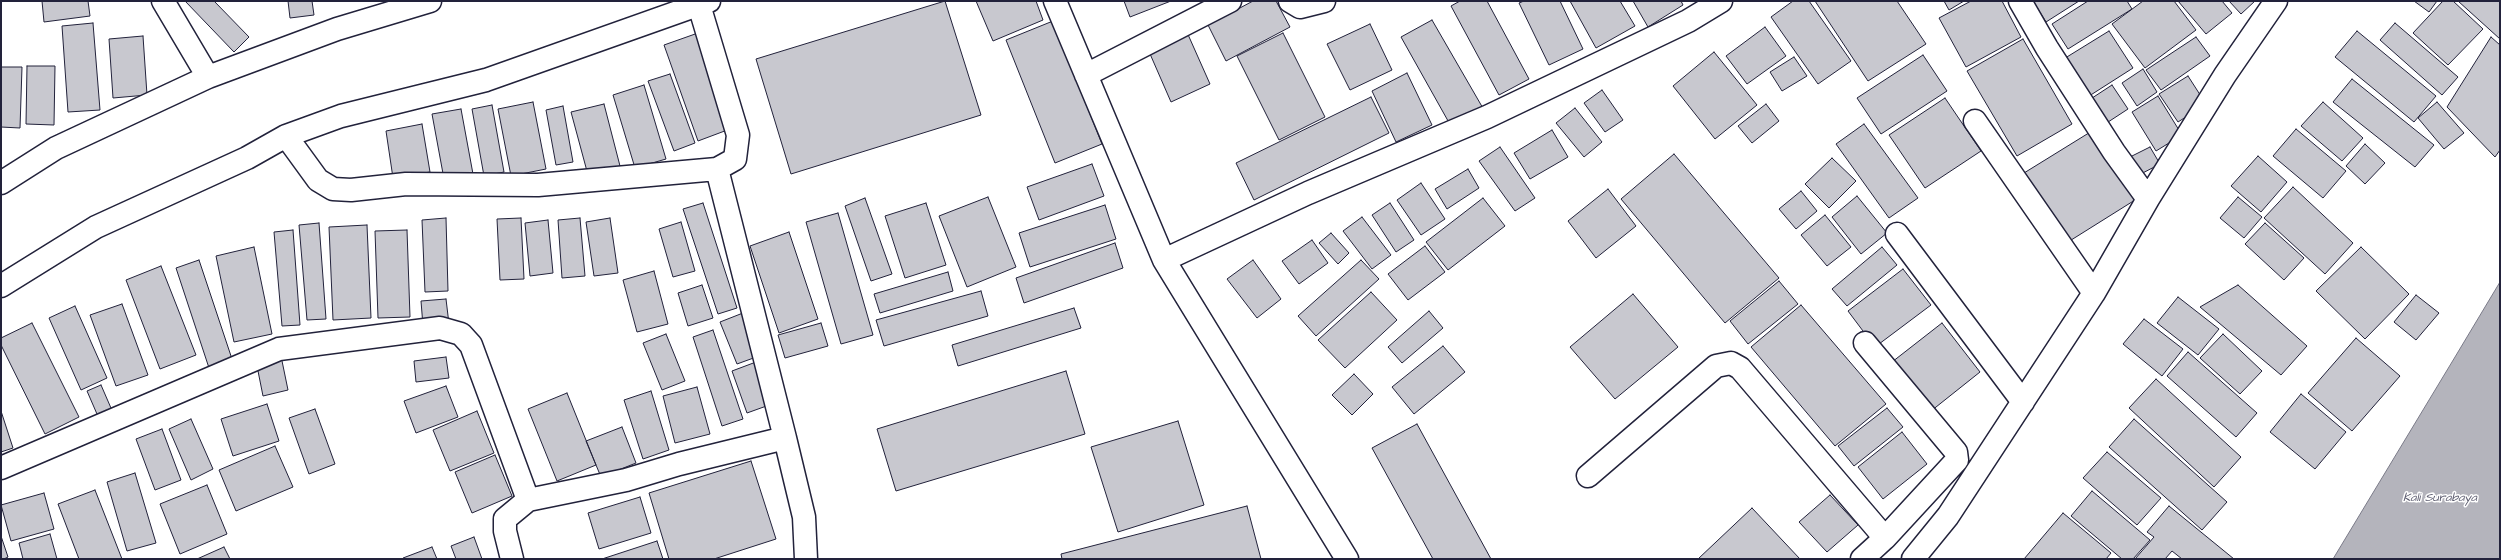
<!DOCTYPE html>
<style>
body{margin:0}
#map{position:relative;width:2501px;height:560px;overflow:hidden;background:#fff;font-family:"Architects Daughter",sans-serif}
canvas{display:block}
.frame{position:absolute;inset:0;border:2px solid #22223b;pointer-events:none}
</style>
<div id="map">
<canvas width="2501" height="560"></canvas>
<div class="frame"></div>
</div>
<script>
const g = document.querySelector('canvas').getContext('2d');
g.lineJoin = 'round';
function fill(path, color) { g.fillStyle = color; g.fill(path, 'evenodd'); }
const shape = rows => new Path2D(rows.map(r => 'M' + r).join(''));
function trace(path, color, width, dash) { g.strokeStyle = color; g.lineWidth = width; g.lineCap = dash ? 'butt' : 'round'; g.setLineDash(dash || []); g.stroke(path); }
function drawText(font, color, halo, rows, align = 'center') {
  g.font = font + ' "Architects Daughter",sans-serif'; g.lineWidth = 3; g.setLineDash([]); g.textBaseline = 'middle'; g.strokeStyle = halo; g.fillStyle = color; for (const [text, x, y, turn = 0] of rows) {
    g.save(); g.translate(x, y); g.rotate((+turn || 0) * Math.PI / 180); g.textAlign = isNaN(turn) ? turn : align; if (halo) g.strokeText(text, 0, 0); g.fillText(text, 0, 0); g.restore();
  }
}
const water = shape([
 [2500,282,2500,559,2333,559,2455,357,2500,282]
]);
fill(water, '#b4b4bc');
trace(water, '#7a7a88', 1);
const building = shape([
 [42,1,88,1,90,16,44,22,42,1],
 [185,1,214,1,249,37,234,52,185,1],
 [288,1,312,1,314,15,290,18,288,1],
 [945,1,981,115,791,174,756,59,945,1],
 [976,1,1036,1,1043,20,993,41,976,1],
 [1124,1,1171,1,1130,17,1124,1],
 [1253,1,1276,1,1290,27,1226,61,1208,25,1253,1],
 [1460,1,1487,1,1529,79,1499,95,1451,6,1460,1],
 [1524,1,1560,1,1583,49,1549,65,1519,3,1524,1],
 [1570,1,1620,1,1635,26,1596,48,1570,1],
 [1633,1,1681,1,1683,5,1648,27,1633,1],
 [1793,1,1809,1,1851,61,1818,84,1771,17,1793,1],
 [1815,1,1897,1,1926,44,1868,81,1815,1],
 [1944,1,1964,1,1949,10,1944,1],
 [1971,1,2002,1,2021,37,1966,67,1939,18,1971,1],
 [2033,1,2079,1,2046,22,2033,1],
 [2088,1,2127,1,2132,9,2068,49,2052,24,2088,1],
 [2143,1,2174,1,2196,30,2145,68,2112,24,2143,1],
 [2178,1,2222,1,2232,13,2206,34,2178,1],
 [2229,1,2255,1,2241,14,2229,1],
 [2414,1,2437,1,2429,12,2414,1],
 [2443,1,2453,1,2483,29,2448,65,2413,33,2443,1],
 [2458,1,2500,1,2500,39,2458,1],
 [1432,20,1484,110,1452,128,1401,37,1432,20],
 [1053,21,1102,144,1055,163,1006,40,1053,21],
 [93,23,100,110,68,112,62,26,93,23],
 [2395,23,2458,77,2442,95,2380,40,2395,23],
 [1370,24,1392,70,1350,90,1327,44,1370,24],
 [1765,27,1786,56,1747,84,1726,56,1765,27],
 [1186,30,1210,84,1171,102,1147,47,1186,30],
 [2109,31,2133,68,2086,98,2062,60,2109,31],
 [2357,31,2436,96,2414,122,2335,57,2357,31],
 [698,33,730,129,698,141,664,45,698,33],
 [1283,33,1325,117,1279,140,1237,56,1283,33],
 [143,36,147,95,113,98,109,39,143,36],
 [2196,37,2210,56,2161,90,2146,70,2196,37],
 [2491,37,2500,45,2500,150,2495,157,2447,107,2491,37],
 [2023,39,2072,124,2017,156,1967,71,2023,39],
 [1714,52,1757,105,1715,139,1673,86,1714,52],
 [1923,55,1947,91,1881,134,1857,98,1923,55],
 [1794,57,1807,76,1782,91,1770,72,1794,57],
 [27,66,55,66,54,125,26,124,27,66],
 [1,67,22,67,20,128,1,127,1,67],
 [2143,69,2157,92,2137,106,2122,83,2143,69],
 [1407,73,1432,125,1396,142,1372,91,1407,73],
 [670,74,695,143,674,151,648,81,670,74],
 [2188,76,2206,104,2178,122,2159,94,2188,76],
 [2352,79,2434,145,2415,167,2333,102,2352,79],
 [644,85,666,159,635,168,613,95,644,85],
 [2112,85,2128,109,2102,126,2086,102,2112,85],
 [1602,90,1623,120,1605,132,1584,103,1602,90],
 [2158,96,2182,135,2156,151,2132,112,2158,96],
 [1371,97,1389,133,1254,200,1236,163,1371,97],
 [1945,98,1981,151,1925,188,1889,135,1945,98],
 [533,102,546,169,511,176,498,109,533,102],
 [2323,102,2363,138,2342,161,2301,126,2323,102],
 [2437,102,2464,133,2444,149,2418,118,2437,102],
 [604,104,620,166,588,175,571,112,604,104],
 [1766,104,1779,121,1752,143,1738,126,1766,104],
 [492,105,504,172,484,176,472,109,492,105],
 [563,106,573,162,556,165,546,110,563,106],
 [1575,108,1602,142,1584,157,1556,123,1575,108],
 [461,109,473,174,444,179,432,114,461,109],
 [422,124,430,172,393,178,386,131,422,124],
 [1864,124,1918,198,1889,218,1836,144,1864,124],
 [2296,129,2346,171,2323,198,2273,156,2296,129],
 [1552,130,1568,157,1530,179,1514,153,1552,130],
 [2092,131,2135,200,2068,242,2024,173,2092,131],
 [2365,144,2385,163,2365,184,2346,166,2365,144],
 [1500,147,1535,198,1515,211,1479,161,1500,147],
 [2150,147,2160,164,2135,177,2126,159,2150,147],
 [1674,154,1779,278,1725,323,1621,199,1674,154],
 [2258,156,2287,182,2261,212,2231,186,2258,156],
 [1832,158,1856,181,1829,208,1805,184,1832,158],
 [1092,164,1104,196,1039,220,1027,187,1092,164],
 [1468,169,1479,188,1447,209,1435,189,1468,169],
 [1421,183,1445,219,1421,235,1397,200,1421,183],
 [2293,187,2353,243,2325,274,2264,218,2293,187],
 [1608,189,1636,226,1596,258,1568,221,1608,189],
 [1801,191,1817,211,1796,229,1779,209,1801,191],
 [1857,196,1887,233,1861,254,1832,217,1857,196],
 [988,197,1016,267,967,287,939,216,988,197],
 [2238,197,2262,217,2244,238,2220,218,2238,197],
 [865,198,892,274,871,281,845,206,865,198],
 [1483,198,1505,226,1448,270,1426,242,1483,198],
 [703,203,737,308,718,314,683,209,703,203],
 [926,203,946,265,905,278,885,216,926,203],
 [1390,203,1414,240,1396,252,1372,215,1390,203],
 [1105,205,1116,239,1030,267,1019,233,1105,205],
 [838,213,873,335,841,344,806,222,838,213],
 [1825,215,1851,247,1827,266,1801,235,1825,215],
 [1362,217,1391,255,1372,269,1343,231,1362,217],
 [446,218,448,291,425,292,422,220,446,218],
 [521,218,524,279,500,280,497,219,521,218],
 [580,218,585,276,562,278,558,220,580,218],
 [610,218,618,273,594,276,586,222,610,218],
 [548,220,553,273,530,276,525,223,548,220],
 [681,222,695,271,673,277,659,229,681,222],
 [319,223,326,319,307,320,299,225,319,223],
 [2265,223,2304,258,2284,280,2245,244,2265,223],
 [367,225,371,318,333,320,329,227,367,225],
 [293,230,300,325,282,326,274,232,293,230],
 [407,230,410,317,378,318,375,231,407,230],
 [789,232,818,319,779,333,750,246,789,232],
 [1331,233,1349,253,1338,264,1319,243,1331,233],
 [1312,240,1328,263,1299,284,1282,261,1312,240],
 [1115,243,1123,268,1024,303,1016,278,1115,243],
 [1425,246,1445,272,1408,300,1388,274,1425,246],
 [254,247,272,334,234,342,216,256,254,247],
 [1882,247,1897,265,1847,306,1832,289,1882,247],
 [2361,247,2409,294,2365,339,2316,291,2361,247],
 [199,260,234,365,211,374,176,268,199,260],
 [1253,260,1281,299,1257,318,1227,279,1253,260],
 [1361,260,1379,279,1316,336,1298,316,1361,260],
 [161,266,196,355,160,369,126,280,161,266],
 [1903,269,1931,305,1875,347,1848,311,1903,269],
 [654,271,668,324,637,332,623,280,654,271],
 [948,272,953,291,880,313,874,294,948,272],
 [1779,281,1798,304,1748,344,1730,321,1779,281],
 [702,285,713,318,688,326,678,293,702,285],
 [2238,285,2307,346,2281,375,2200,307,2238,285],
 [981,291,988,316,884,346,876,320,981,291],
 [1371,292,1397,320,1345,368,1318,340,1371,292],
 [1633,294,1678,347,1615,399,1570,347,1633,294],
 [2416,295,2439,313,2416,340,2394,322,2416,295],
 [2178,297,2219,329,2198,355,2157,323,2178,297],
 [446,299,449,324,423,326,421,301,446,299],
 [122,304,148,375,116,386,90,315,122,304],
 [1801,305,1886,404,1835,446,1751,347,1801,305],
 [75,306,107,378,81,390,49,318,75,306],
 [1074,308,1081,328,958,366,952,345,1074,308],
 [1429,311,1443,328,1402,363,1388,347,1429,311],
 [743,313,759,356,737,364,720,322,743,313],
 [2144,319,2183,349,2162,376,2123,344,2144,319],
 [32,323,79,417,45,434,1,345,1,338,32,323],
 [821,323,828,346,785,358,778,335,821,323],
 [1942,323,1980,372,1931,411,1892,362,1942,323],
 [713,330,743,419,722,426,693,337,713,330],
 [666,334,685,381,662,390,643,343,666,334],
 [2223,334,2262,371,2240,394,2200,358,2223,334],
 [2356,338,2400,376,2352,431,2308,393,2356,338],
 [1443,346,1465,372,1414,414,1392,387,1443,346],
 [2188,352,2257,413,2236,437,2167,376,2188,352],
 [281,356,288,390,263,396,256,361,281,356],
 [446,357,449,378,416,382,414,361,446,357],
 [756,362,772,404,747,413,732,371,756,362],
 [1066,371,1085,434,896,491,877,429,1066,371],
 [1354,374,1373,394,1352,415,1332,395,1354,374],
 [2156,379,2241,457,2214,487,2129,408,2156,379],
 [101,385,114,415,100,421,87,391,101,385],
 [446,386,458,417,416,433,404,401,446,386],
 [697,387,710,434,675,443,663,396,697,387],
 [651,391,669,450,643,459,624,400,651,391],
 [567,393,596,465,557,481,528,409,567,393],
 [2301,394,2346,432,2315,469,2270,432,2301,394],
 [267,404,279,441,233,456,221,419,267,404],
 [1887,408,1903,427,1854,466,1838,446,1887,408],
 [315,409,335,464,309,474,289,418,315,409],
 [1,411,13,448,1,452,1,411],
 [477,411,494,453,450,471,433,430,477,411],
 [191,419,213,469,191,480,169,429,191,419],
 [2134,419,2227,502,2202,530,2109,447,2134,419],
 [1178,421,1204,505,1118,532,1091,447,1178,421],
 [1417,424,1491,559,1433,559,1372,448,1417,424],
 [622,427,636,463,601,477,586,441,622,427],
 [162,429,181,480,155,490,136,439,162,429],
 [1902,432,1927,464,1883,499,1858,467,1902,432],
 [275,446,293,487,236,511,219,470,275,446],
 [2107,452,2161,498,2137,525,2083,478,2107,452],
 [495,455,512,496,472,513,455,472,495,455],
 [751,461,776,539,714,559,669,559,649,493,751,461],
 [135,473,156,543,127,551,107,482,135,473],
 [207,485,227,534,180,554,160,504,207,485],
 [95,490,122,559,79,559,58,504,95,490],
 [2092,491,2150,540,2133,559,2122,559,2071,516,2092,491],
 [44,493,54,529,11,541,1,505,44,493],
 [1830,495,1858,525,1827,552,1799,522,1830,495],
 [640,497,651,533,599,549,588,513,640,497],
 [1247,506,1261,559,1062,559,1061,554,1247,506],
 [2169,506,2234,559,2182,559,2172,551,2165,559,2135,559,2154,537,2147,532,2169,506],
 [1752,508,1800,559,1698,559,1752,508],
 [2063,513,2111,553,2106,559,2024,559,2063,513],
 [50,534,57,559,23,559,19,543,50,534],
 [1,536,8,557,4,559,1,559,1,536],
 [474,537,482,559,456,559,451,546,474,537],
 [657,541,663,559,602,559,657,541],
 [224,547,230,559,197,559,224,547],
 [432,547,437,559,404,559,403,558,432,547]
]);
fill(building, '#c8c8cf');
trace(building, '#22223b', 1);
const minor = shape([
 [163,1,208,77],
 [1055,1,1164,260,1347,559],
 [1290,1,1300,7,1324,1],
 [2020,1,2047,48,2114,152,2148,199],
 [1086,75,1230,1],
 [1975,121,2094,293],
 [286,136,318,180,333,189,351,190,406,184,538,185,717,169,735,159,738,135,699,5],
 [717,169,785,438],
 [1,183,56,148,208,77,337,29,430,1],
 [1897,234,2023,402],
 [1164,260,1308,193,1487,117,1688,21,1721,1],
 [1,286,96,227,247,158,286,136,341,116,486,80,709,1],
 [1865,343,1956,452,1957,460,1885,538],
 [1,468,279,349,440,328,461,334,471,345,528,500,626,480,679,464,785,438,804,517,806,559],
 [1588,476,1716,366,1731,363,1740,368,1885,538,1862,559],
 [512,559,505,531,505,519,528,500],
 [1913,559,1948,516,2094,293,2148,199,2225,75,2276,1]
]);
trace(minor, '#22223b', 25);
trace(minor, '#fff', 22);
drawText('italic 12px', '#5c5c6f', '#fff', [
 ["Kali Surabaya",2440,498]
]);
</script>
